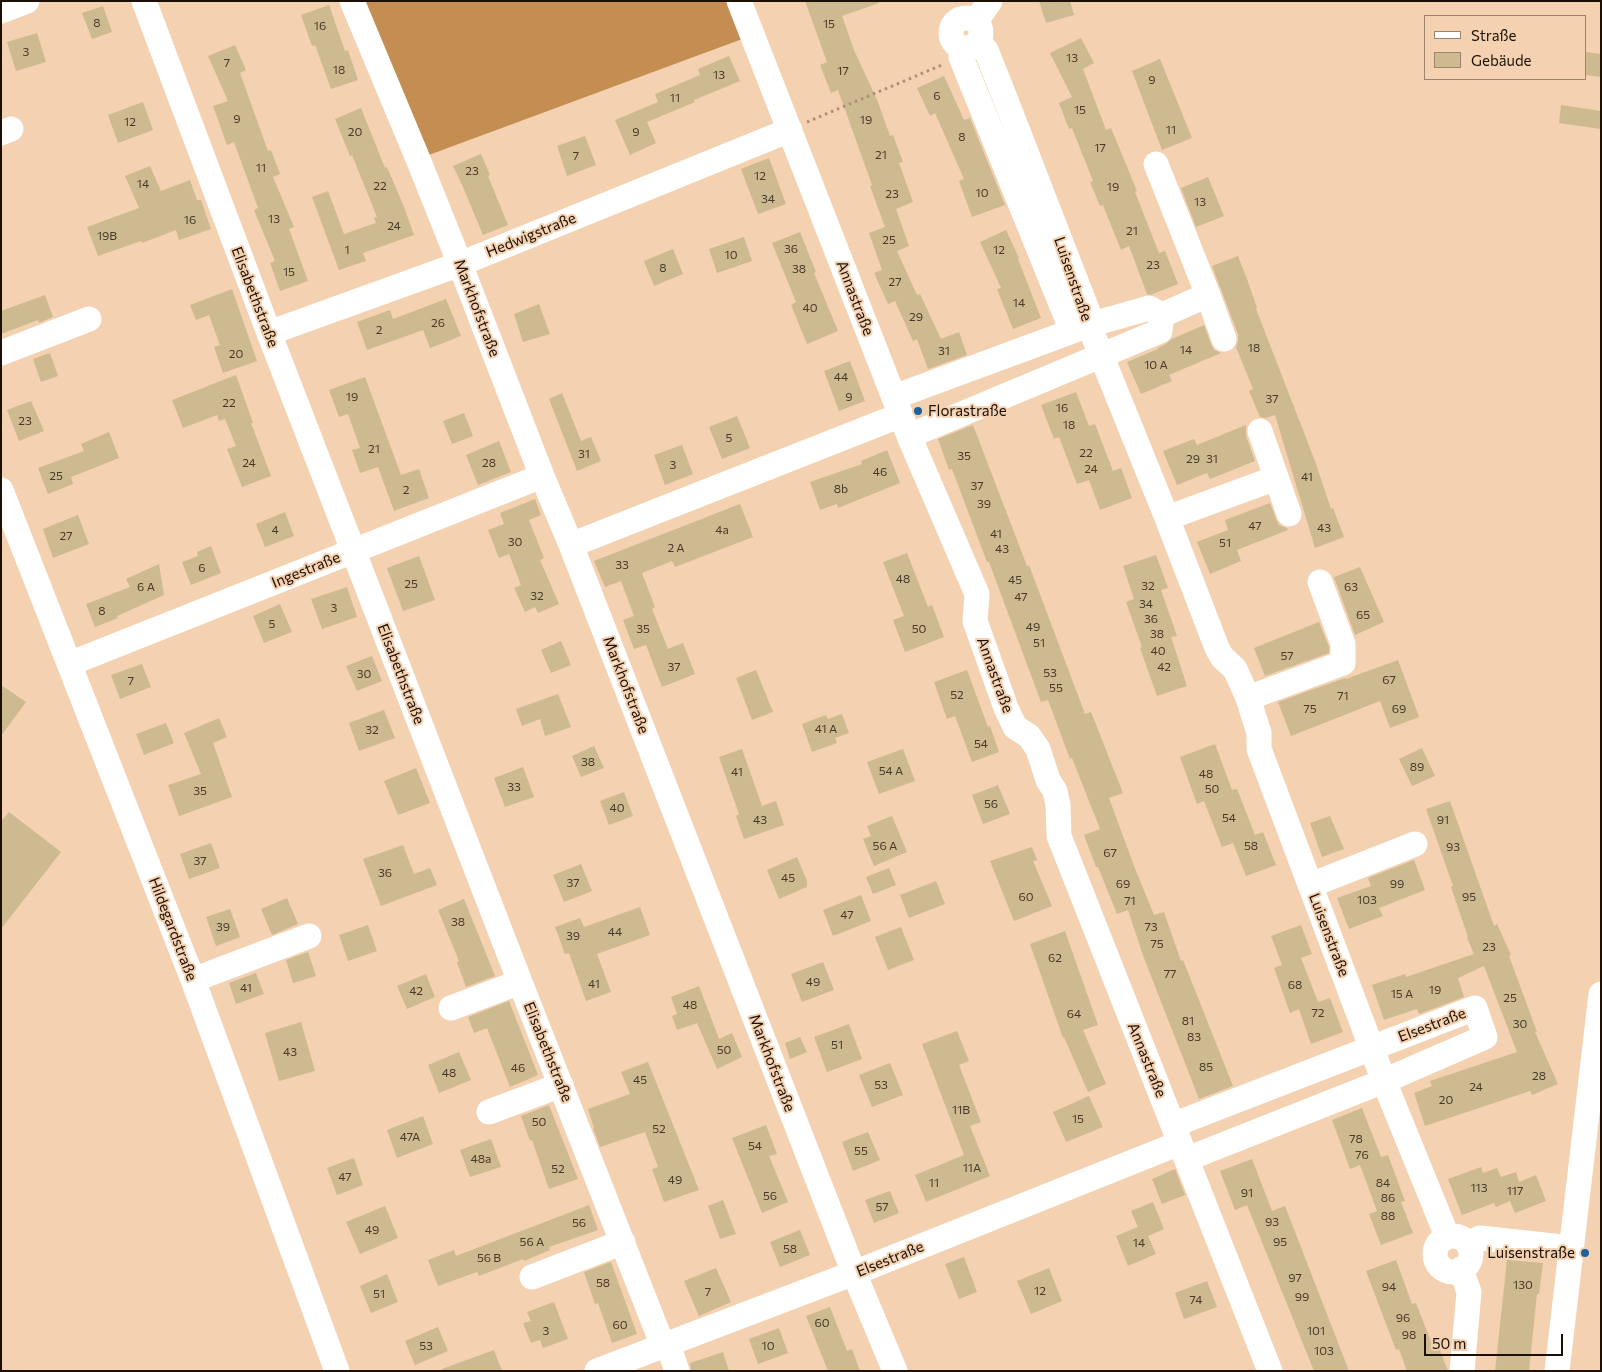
<!DOCTYPE html>
<meta charset="utf-8">
<style>
body{margin:0}
#map{position:relative;width:1602px;height:1372px;overflow:hidden;background:#f4d1b0;font-family:Commissioner,sans-serif}
canvas{display:block}
.frame{position:absolute;inset:0;border:2px solid #1c1005;pointer-events:none}
.legend{position:absolute;left:1424px;top:15px;width:162px;height:65px;box-sizing:border-box;background:#f4d1b0;border:1px solid #9e846c;margin:0;padding:6px 9px;list-style:none;font-size:15px;color:#1c1005}
.legend li{display:flex;align-items:center;gap:10px;height:25px}
.legend b{width:25px;border:1px solid #9e846c}
.scale{position:absolute;left:1424px;top:1334px;width:139px;height:22px;box-sizing:border-box;border:2px solid #1c1005;border-top:0;padding-left:6px;font-size:15px;line-height:18px;white-space:nowrap;color:#1c1005;-webkit-text-stroke:4px #f4d1b0;paint-order:stroke}
</style>
<div id="map">
<canvas width="1602" height="1372"></canvas>
<div class="frame"></div>
<ul class="legend">
<li><b style="height:6px;background:#fff"></b>Straße</li>
<li><b style="height:14px;background:#cdba91"></b>Gebäude</li>
</ul>
<div class="scale">50 m</div>
</div>
<script>
const g = document.querySelector('canvas').getContext('2d');
g.lineJoin = 'round';
function fill(path, color) { g.fillStyle = color; g.fill(path, 'evenodd'); }
const shape = rows => new Path2D(rows.map(r => 'M' + r).join(''));
function trace(path, color, width, dash) { g.strokeStyle = color; g.lineWidth = width; g.lineCap = dash ? 'butt' : 'round'; g.setLineDash(dash || []); g.stroke(path); }
function drawText(font, color, halo, rows, align = 'center') {
  g.font = font + ' Commissioner,sans-serif'; g.lineWidth = 4; g.setLineDash([]); g.textBaseline = 'middle'; g.strokeStyle = halo; g.fillStyle = color; for (const [text, x, y, turn = 0] of rows) {
    g.save(); g.translate(x, y); g.rotate((+turn || 0) * Math.PI / 180); g.textAlign = isNaN(turn) ? turn : align; if (halo) g.strokeText(text, 0, 0); g.fillText(text, 0, 0); g.restore();
  }
}
fill(shape([
 [360,1,739,1,753,35,418,159]
]), '#c48d52');
fill(shape([
 [805,1,878,1,879,3,842,16,854,50,878,102,890,136,893,135,903,162,899,163,913,202,896,209,909,246,897,251,917,295,920,294,941,339,959,332,967,355,928,369,917,339,913,341,895,301,888,304,874,273,882,270,869,233,885,227,870,186,872,185,838,90,831,93,820,65,827,62],
 [1039,1,1070,1,1074,15,1046,23],
 [329,5,345,51,348,50,358,80,331,89,315,45,312,46,301,15],
 [103,6,112,32,92,39,82,13],
 [37,33,46,62,16,71,7,42],
 [1081,38,1094,63,1083,69,1106,130,1111,128,1137,191,1135,192,1159,253,1165,251,1178,284,1150,295,1147,294,1129,246,1121,250,1103,205,1100,206,1090,182,1093,181,1072,128,1069,129,1059,103,1072,97,1050,53],
 [235,45,246,70,240,73,268,151,271,150,280,174,273,177,294,227,289,229,308,281,280,291,270,263,275,261,254,210,258,208,234,142,227,145,213,106,228,101,208,56],
 [1586,52,1601,54,1601,77,1586,75],
 [729,56,740,81,694,100,695,102,647,122,656,143,630,155,615,120,658,102,655,94,700,75,698,69],
 [1160,59,1192,138,1162,150,1132,71],
 [944,76,964,120,970,118,1005,205,972,217,959,181,964,179,935,113,930,116,917,88],
 [143,102,153,130,118,143,108,115],
 [1561,105,1601,111,1601,129,1559,123],
 [361,108,385,168,387,167,404,207,414,235,363,253,366,261,339,270,312,197,328,191,344,234,376,223,374,218,377,217,352,155,350,156,335,119],
 [585,136,596,165,567,176,557,146],
 [481,154,490,175,488,176,508,225,483,235,463,187,453,166],
 [769,158,786,204,758,214,741,169],
 [150,166,161,191,190,180,197,200,201,200,211,229,179,240,176,230,142,243,141,241,98,256,87,227,139,208,125,176],
 [1208,177,1224,216,1196,227,1181,188],
 [1006,230,1019,258,1018,259,1041,318,1013,329,997,289,1001,288,980,242],
 [800,232,816,272,814,273,838,331,807,344,791,305,796,302,772,243],
 [744,237,752,261,717,273,709,249],
 [673,249,683,274,654,286,644,261],
 [1238,256,1247,279,1257,308,1256,309,1315,461,1331,509,1333,508,1344,537,1315,548,1275,415,1266,418,1260,417,1249,391,1253,389,1236,347,1238,341,1238,334,1212,266],
 [232,289,257,361,223,373,214,347,220,345,209,315,196,320,190,305],
 [45,295,53,317,39,323,38,320,1,334,1,311],
 [446,299,461,336,430,348,423,330,367,350,357,322,390,310,393,319],
 [539,304,550,334,523,342,514,314],
 [1204,325,1211,344,1214,350,1221,353,1169,375,1172,381,1141,394,1127,362,1158,349,1158,348,1166,344,1172,339],
 [50,353,58,376,41,382,33,359],
 [850,361,865,401,839,411,824,371],
 [236,375,253,423,251,423,271,476,242,487,227,449,236,446,225,419,219,421,217,415,183,428,172,400],
 [365,377,401,475,419,469,429,498,394,511,378,467,360,473,352,450,360,448,348,414,339,417,329,390],
 [1076,392,1089,426,1095,424,1113,471,1121,468,1132,498,1100,510,1089,480,1077,484,1059,437,1054,439,1041,405],
 [562,393,581,441,591,437,601,461,577,471,549,399],
 [31,401,44,431,19,441,7,410],
 [464,413,473,436,452,444,443,421],
 [737,416,750,448,722,459,709,427],
 [973,425,1027,566,1029,565,1085,714,1091,712,1123,793,1109,798,1134,866,1154,915,1164,912,1181,961,1183,960,1233,1086,1199,1099,1144,958,1128,910,1117,914,1098,867,1096,867,1084,835,1100,829,1072,758,1070,759,1048,700,1041,702,989,562,987,562,952,469,949,470,938,439],
 [1246,425,1246,436,1255,461,1210,479,1207,473,1177,485,1163,451,1194,439,1197,445],
 [109,432,119,458,71,477,73,484,48,494,38,468,84,451,81,444],
 [499,441,511,472,478,485,466,455],
 [682,445,693,474,665,485,654,455],
 [887,450,900,483,838,508,837,504,820,510,810,482,862,464,861,461],
 [535,499,541,515,529,520,544,558,540,560,559,604,538,613,535,607,525,612,514,588,521,585,509,554,499,558,488,530,504,524,500,513],
 [1270,503,1276,519,1279,525,1287,528,1288,530,1237,550,1241,561,1210,574,1197,542,1228,530,1225,520],
 [740,504,753,537,675,567,672,561,642,573,655,607,652,609,668,649,683,643,695,674,662,687,646,645,634,649,623,620,634,616,621,581,605,587,594,561],
 [285,512,294,536,265,547,256,524],
 [78,515,89,544,53,558,43,529],
 [211,546,221,573,191,585,182,562,198,556,197,552],
 [907,553,928,607,932,605,944,637,905,652,893,620,904,616,883,562],
 [1156,555,1168,588,1161,590,1177,636,1171,637,1187,686,1157,696,1140,648,1142,647,1126,602,1134,599,1123,566],
 [419,556,435,600,403,611,387,568],
 [159,564,164,595,117,616,118,618,95,627,86,604,130,587,126,579],
 [1360,567,1384,622,1355,635,1334,577],
 [347,587,357,617,322,629,311,599],
 [280,604,292,632,264,643,253,616],
 [1319,622,1329,647,1329,653,1265,676,1254,648],
 [561,641,571,665,551,673,541,650],
 [372,656,382,681,357,691,346,666],
 [1398,660,1419,717,1390,728,1380,701,1291,736,1278,702,1345,678,1346,679],
 [142,664,151,687,120,699,111,675],
 [756,670,773,712,752,720,736,678],
 [967,670,988,727,990,726,999,752,972,762,955,716,947,719,934,682],
 [1,685,26,702,1,736],
 [558,694,571,727,545,736,540,719,522,726,516,709],
 [384,710,395,738,359,751,349,723],
 [842,714,849,733,835,738,837,743,812,752,802,724,826,715,828,719],
 [219,718,227,737,213,743,232,797,179,816,168,785,201,774,184,733],
 [166,723,174,743,144,755,136,734],
 [1215,744,1232,790,1237,789,1255,835,1263,832,1276,865,1246,876,1233,843,1222,847,1204,801,1197,804,1180,757],
 [594,746,604,768,581,777,572,756],
 [1422,748,1435,776,1412,786,1399,759],
 [742,749,762,806,776,801,784,825,744,839,736,816,739,814,719,757],
 [903,749,915,781,879,794,867,762],
 [523,767,534,797,505,807,494,778],
 [416,768,430,803,398,815,384,781],
 [998,785,1010,814,983,824,972,795],
 [624,792,633,816,609,825,600,801],
 [1450,801,1494,926,1497,924,1511,955,1509,956,1537,1032,1535,1032,1558,1084,1532,1095,1530,1091,1425,1126,1414,1093,1432,1086,1430,1081,1517,1052,1484,966,1458,978,1464,997,1419,1014,1417,1009,1384,1020,1372,985,1405,974,1406,977,1474,954,1467,938,1468,937,1451,887,1453,886,1426,809],
 [9,812,61,852,1,929,1,821],
 [892,816,907,852,874,866,863,839,871,836,867,826],
 [1330,816,1344,849,1322,857,1310,823],
 [211,843,220,868,189,879,180,854],
 [403,845,414,874,430,868,437,885,381,906,363,859],
 [1032,847,1037,860,1033,861,1052,906,1014,921,990,861],
 [797,857,807,881,807,887,779,899,767,870],
 [1414,860,1425,890,1379,908,1383,916,1349,929,1337,898,1371,886,1368,878],
 [581,864,592,891,564,902,553,875],
 [889,868,896,885,873,894,866,877],
 [936,881,945,904,909,918,900,895],
 [861,895,871,921,833,936,823,910],
 [287,898,298,924,272,935,261,909],
 [464,899,495,976,466,987,457,962,459,961,438,910],
 [640,907,650,935,597,954,611,992,586,1001,569,953,565,954,555,927,580,918,584,927],
 [230,909,240,937,216,946,206,917],
 [368,925,377,951,348,961,339,935],
 [1301,925,1312,954,1301,958,1318,1002,1330,998,1343,1032,1311,1044,1299,1009,1290,1013,1274,968,1282,965,1271,936],
 [901,927,914,960,888,970,875,937],
 [1065,931,1098,1025,1083,1030,1106,1084,1088,1092,1064,1037,1063,1038,1030,944],
 [308,952,316,976,293,983,286,960],
 [823,962,834,990,802,1002,791,974],
 [256,973,264,994,236,1004,229,983],
 [426,974,435,997,407,1009,397,986],
 [699,986,719,1039,732,1033,742,1057,717,1069,697,1023,677,1030,672,1016,677,1014,671,997],
 [509,1001,538,1075,510,1087,487,1028,474,1033,468,1017],
 [301,1022,315,1071,279,1081,265,1033],
 [849,1024,862,1059,827,1072,814,1037],
 [957,1031,969,1061,959,1065,981,1122,970,1126,990,1176,926,1202,915,1175,964,1155,922,1044],
 [800,1037,807,1052,790,1059,785,1043],
 [459,1052,471,1080,439,1093,428,1065],
 [648,1062,699,1190,664,1202,652,1169,658,1167,645,1132,600,1147,593,1128,594,1128,588,1109,630,1094,621,1072],
 [890,1063,903,1095,872,1107,859,1075],
 [1089,1096,1103,1127,1066,1142,1053,1112],
 [549,1105,578,1179,549,1189,532,1140,530,1141,521,1116],
 [1362,1108,1381,1157,1388,1155,1405,1201,1401,1202,1413,1233,1381,1245,1369,1214,1377,1211,1360,1165,1350,1169,1332,1120],
 [423,1116,433,1144,397,1158,387,1130],
 [766,1125,777,1154,769,1156,788,1202,762,1213,732,1138],
 [868,1132,880,1160,853,1171,842,1142],
 [491,1139,501,1167,470,1177,460,1150],
 [354,1158,363,1185,337,1195,327,1168],
 [1252,1159,1272,1211,1285,1206,1349,1371,1314,1371,1247,1205,1235,1210,1220,1171],
 [1481,1167,1483,1173,1497,1168,1501,1177,1516,1172,1519,1182,1536,1175,1546,1201,1515,1213,1510,1201,1496,1207,1494,1203,1462,1215,1448,1179],
 [1175,1169,1185,1195,1162,1204,1152,1179],
 [890,1191,899,1213,874,1223,865,1200],
 [723,1200,736,1234,720,1239,708,1206],
 [1153,1202,1164,1229,1148,1236,1156,1254,1128,1266,1116,1236,1138,1227,1131,1211],
 [589,1205,598,1230,549,1247,550,1250,524,1261,523,1259,479,1276,477,1272,438,1286,428,1260,454,1250,456,1256],
 [385,1206,398,1238,360,1254,346,1222],
 [800,1230,810,1255,780,1267,770,1242],
 [964,1257,977,1292,959,1299,945,1264],
 [1396,1260,1412,1304,1416,1303,1434,1349,1439,1348,1448,1371,1407,1371,1399,1349,1396,1350,1366,1271],
 [1507,1260,1543,1263,1539,1294,1537,1294,1529,1371,1495,1371],
 [611,1262,637,1334,612,1343,598,1303,595,1304,584,1272],
 [716,1268,731,1302,699,1316,684,1281],
 [1049,1268,1062,1301,1031,1314,1017,1281],
 [387,1274,398,1302,371,1313,360,1286],
 [1207,1281,1217,1307,1184,1319,1175,1293],
 [554,1302,568,1339,543,1348,540,1340,531,1343,523,1323,531,1321,527,1312],
 [830,1307,847,1351,852,1349,860,1371,828,1371,806,1316],
 [438,1327,448,1351,415,1365,405,1341],
 [779,1328,788,1353,758,1364,749,1339],
 [494,1350,502,1371,442,1371,442,1369],
 [723,1352,729,1371,691,1371,690,1363]
]), '#cdba91');
trace(shape([
 [807,122,942,65]
]), '#ab8f76', 3, [2.5, 4]);
trace(shape([
 [144,1,269,333,520,982,663,1346],
 [352,1,418,159,460,264,542,476,571,545,854,1273,895,1371],
 [739,1,909,436,977,594,975,621,1006,708,1015,727,1029,736,1038,749,1048,780,1055,791,1058,805,1059,836,1270,1371],
 [1,11,27,1],
 '951 33a15 15 0 1 1 30 0a15 15 0 1 1-30 0Z',
 [976,21,990,1],
 [977,43,986,50,1009,108,1088,312,1089,325,1167,518,1217,648,1222,657,1235,669,1248,698,1259,733,1259,749,1384,1081,1447,1236],
 [963,48,961,57,1072,331],
 [1,133,11,129],
 [1156,164,1208,295,1224,339],
 [1162,315,1208,295],
 [269,333,460,264,790,130],
 [1,353,89,319],
 [894,397,1089,325,1149,308,1162,315,1160,331,909,436],
 [1260,431,1289,514],
 [1,490,193,980,337,1371],
 [1167,518,1276,478],
 [571,545,901,415],
 [69,664,542,476],
 [1248,698,1343,663,1343,644,1320,582],
 [1311,885,1415,844],
 [193,980,309,936],
 [451,1008,520,982],
 [489,1112,561,1085],
 [1173,1125,1475,1008,1485,1037,1384,1081,1187,1159],
 '1435 1254a18 18 0 1 1 36 0a18 18 0 1 1-36 0Z',
 [1468,1244,1480,1238,1572,1248],
 [1461,1269,1469,1292,1462,1371],
 [532,1277,623,1242],
 [668,1344,677,1371],
 [597,1371,854,1273,1180,1143],
 [1557,1371,1601,994]
]), '#fff', 25);
for (const [x, y, r, color] of [
 [918,411,5,"#1e6398"],
 [1585,1253,5,"#1e6398"]
]) { const dot = new Path2D(); dot.arc(x, y, r, 0, 2 * Math.PI); g.fillStyle = color; g.fill(dot); trace(dot, '#f4d1b0', 2); }
drawText('12px', '#483a28', null, [
 ["8",97,23],
 ["15",829,24],
 ["16",320,26],
 ["3",26,52],
 ["13",1072,58],
 ["7",227,63],
 ["18",339,70],
 ["17",843,71],
 ["13",719,75],
 ["9",1152,80],
 ["6",937,96],
 ["11",675,98],
 ["15",1080,110],
 ["9",237,119],
 ["19",866,120],
 ["12",130,122],
 ["11",1171,130],
 ["20",355,132],
 ["9",636,132],
 ["8",962,137],
 ["17",1100,148],
 ["21",881,155],
 ["7",576,156],
 ["11",261,168],
 ["23",472,171],
 ["12",760,176],
 ["14",143,184],
 ["22",380,186],
 ["19",1113,187],
 ["10",982,193],
 ["23",892,194],
 ["34",768,199],
 ["13",1200,202],
 ["13",274,219],
 ["16",190,220],
 ["24",394,226],
 ["21",1132,231],
 ["19B",107,236],
 ["25",889,240],
 ["36",791,249],
 ["1",347,250],
 ["12",999,250],
 ["10",731,255],
 ["23",1153,265],
 ["8",663,268],
 ["38",799,269],
 ["15",289,272],
 ["27",895,282],
 ["14",1019,303],
 ["40",810,308],
 ["29",916,317],
 ["26",438,323],
 ["2",379,330],
 ["18",1254,348],
 ["14",1186,350],
 ["31",944,351],
 ["20",236,354],
 ["10 A",1156,365],
 ["44",841,377],
 ["19",352,397],
 ["9",849,397],
 ["37",1272,399],
 ["22",229,403],
 ["16",1062,408],
 ["23",25,421],
 ["18",1069,425],
 ["5",729,438],
 ["21",374,449],
 ["22",1086,453],
 ["31",584,454],
 ["35",964,456],
 ["29",1193,459],
 ["31",1212,459],
 ["24",249,463],
 ["28",489,463],
 ["3",673,465],
 ["24",1091,469],
 ["46",880,472],
 ["25",56,476],
 ["41",1307,477],
 ["37",977,486],
 ["8b",841,489],
 ["2",406,490],
 ["39",984,504],
 ["47",1255,526],
 ["43",1324,528],
 ["4",275,530],
 ["4a",722,530],
 ["41",996,534],
 ["27",66,536],
 ["30",515,542],
 ["51",1225,543],
 ["2 A",676,548],
 ["43",1002,549],
 ["33",622,565],
 ["6",202,568],
 ["48",903,579],
 ["45",1015,580],
 ["25",411,584],
 ["32",1148,586],
 ["6 A",146,587],
 ["63",1351,587],
 ["32",537,596],
 ["47",1021,597],
 ["34",1146,604],
 ["3",334,608],
 ["8",102,611],
 ["65",1363,615],
 ["36",1151,619],
 ["5",272,624],
 ["49",1033,627],
 ["35",643,629],
 ["50",919,629],
 ["38",1157,634],
 ["51",1039,643],
 ["40",1158,651],
 ["57",1287,656],
 ["37",674,667],
 ["42",1164,667],
 ["53",1050,673],
 ["30",364,674],
 ["67",1389,680],
 ["7",131,681],
 ["55",1056,688],
 ["52",957,695],
 ["71",1343,696],
 ["75",1310,709],
 ["69",1399,709],
 ["41 A",826,729],
 ["32",372,730],
 ["54",981,744],
 ["38",588,762],
 ["89",1417,767],
 ["54 A",891,771],
 ["41",737,772],
 ["48",1206,774],
 ["33",514,787],
 ["50",1212,789],
 ["35",200,791],
 ["56",991,804],
 ["40",617,808],
 ["54",1229,818],
 ["43",760,820],
 ["91",1443,820],
 ["56 A",885,846],
 ["58",1251,846],
 ["93",1453,847],
 ["67",1110,853],
 ["37",200,861],
 ["36",385,873],
 ["45",788,878],
 ["37",573,883],
 ["69",1123,884],
 ["99",1397,884],
 ["60",1026,897],
 ["95",1469,897],
 ["103",1367,900],
 ["71",1130,901],
 ["47",847,915],
 ["38",458,922],
 ["39",223,927],
 ["73",1151,927],
 ["44",615,932],
 ["39",573,936],
 ["75",1157,944],
 ["23",1489,947],
 ["62",1055,958],
 ["77",1170,974],
 ["49",813,982],
 ["41",594,984],
 ["68",1295,985],
 ["41",246,988],
 ["19",1435,990],
 ["42",416,991],
 ["15 A",1402,994],
 ["25",1510,998],
 ["48",690,1005],
 ["72",1318,1013],
 ["64",1074,1014],
 ["81",1188,1021],
 ["30",1520,1024],
 ["83",1194,1037],
 ["51",837,1045],
 ["50",724,1050],
 ["43",290,1052],
 ["85",1206,1067],
 ["46",518,1068],
 ["48",449,1073],
 ["28",1539,1076],
 ["45",640,1080],
 ["53",881,1085],
 ["24",1476,1087],
 ["20",1446,1100],
 ["11B",961,1110],
 ["15",1078,1119],
 ["50",539,1122],
 ["52",659,1129],
 ["47A",410,1137],
 ["78",1356,1139],
 ["54",755,1146],
 ["55",861,1151],
 ["76",1362,1155],
 ["48a",481,1159],
 ["11A",972,1168],
 ["52",558,1169],
 ["47",345,1177],
 ["49",675,1180],
 ["11",934,1183],
 ["84",1383,1183],
 ["113",1479,1188],
 ["117",1515,1191],
 ["91",1247,1193],
 ["56",770,1196],
 ["86",1388,1198],
 ["57",882,1207],
 ["88",1388,1216],
 ["93",1272,1222],
 ["56",579,1223],
 ["49",372,1230],
 ["56 A",532,1242],
 ["95",1280,1242],
 ["14",1139,1243],
 ["58",790,1249],
 ["56 B",489,1258],
 ["97",1295,1278],
 ["58",603,1283],
 ["130",1523,1285],
 ["94",1389,1287],
 ["12",1040,1291],
 ["7",708,1292],
 ["51",379,1294],
 ["99",1302,1297],
 ["74",1196,1300],
 ["96",1403,1318],
 ["60",822,1323],
 ["60",620,1325],
 ["3",546,1331],
 ["101",1316,1331],
 ["98",1409,1335],
 ["53",426,1346],
 ["10",768,1346],
 ["103",1324,1351]
]);
drawText('15px', '#1c1005', '#f4d1b0', [
 ["Hedwigstraße",531,235,-22],
 ["Luisenstraße",1073,279,71],
 ["Elisabethstraße",255,297,69],
 ["Annastraße",855,298,69],
 ["Markhofstraße",477,308,69],
 ["Ingestraße",306,570,-22],
 ["Elisabethstraße",401,674,69],
 ["Annastraße",995,675,70],
 ["Markhofstraße",626,685,69],
 ["Hildegardstraße",173,929,69],
 ["Luisenstraße",1329,935,69],
 ["Elsestraße",1432,1025,-21],
 ["Elisabethstraße",548,1052,68],
 ["Annastraße",1147,1060,68],
 ["Markhofstraße",772,1063,69],
 ["Elsestraße",890,1259,-22]
]);
drawText('15px', '#1c1005', '#f4d1b0', [
 ["Florastraße",928,411],
 ["Luisenstraße",1575,1253,"right"]
], 'left');
</script>
